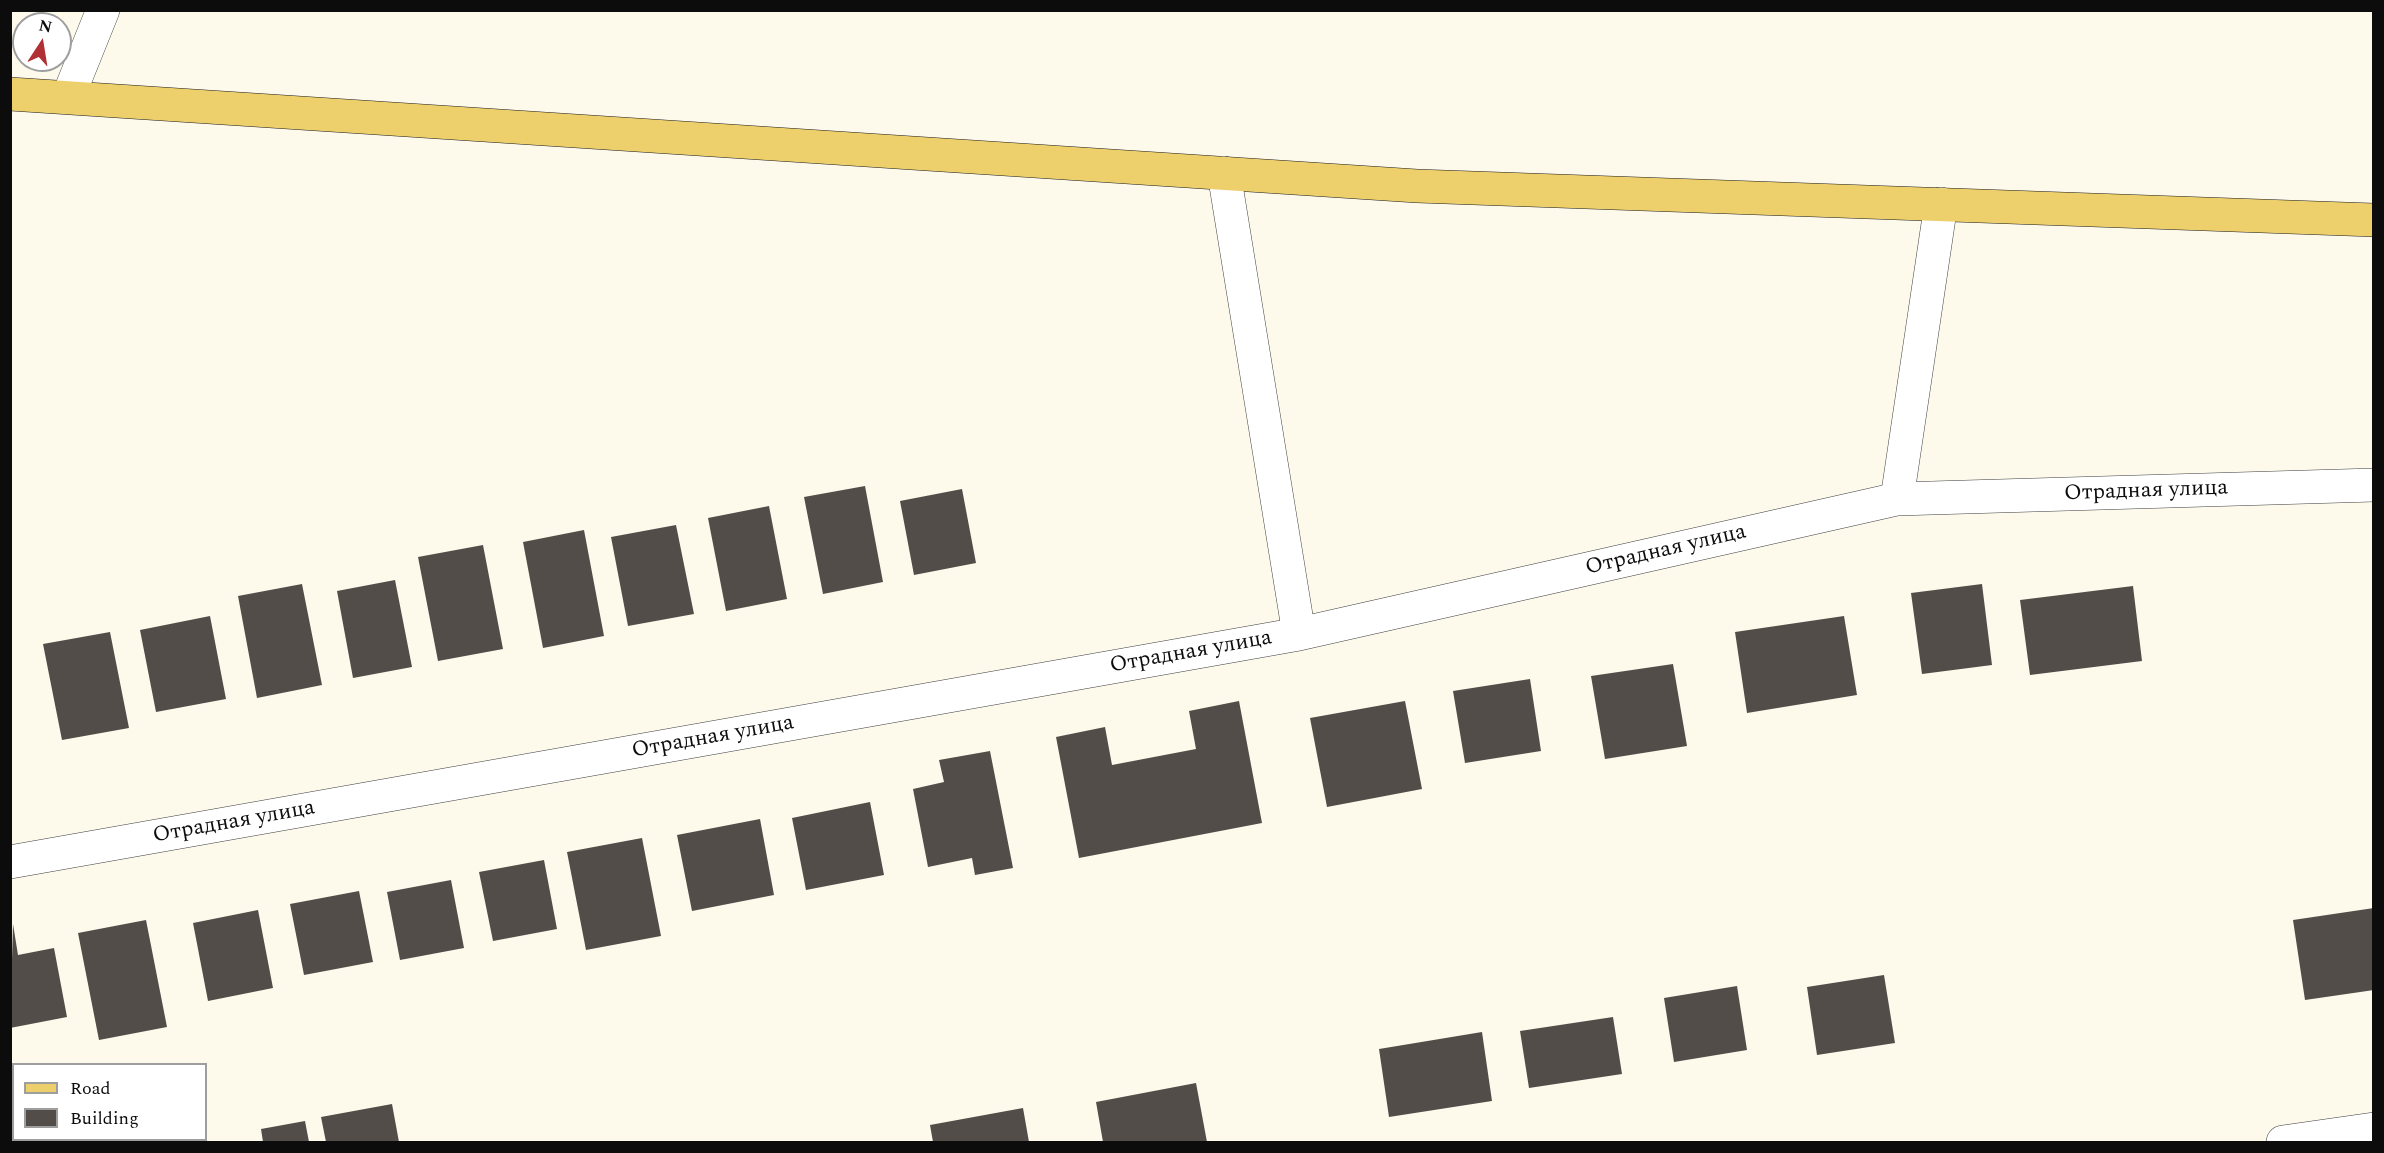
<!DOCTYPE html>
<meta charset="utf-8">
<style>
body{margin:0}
#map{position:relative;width:2384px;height:1153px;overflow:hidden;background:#fdfaec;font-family:Spectral,serif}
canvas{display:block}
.frame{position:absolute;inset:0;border:12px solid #0c0c0c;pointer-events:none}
.legend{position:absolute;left:12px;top:1063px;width:195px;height:78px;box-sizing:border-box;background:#fff;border:2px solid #9e9e9e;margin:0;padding:8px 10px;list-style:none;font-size:18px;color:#0c0c0c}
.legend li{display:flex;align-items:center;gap:12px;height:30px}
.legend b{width:30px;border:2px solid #9e9e9e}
.north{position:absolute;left:12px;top:12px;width:60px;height:60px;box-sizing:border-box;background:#fff;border:2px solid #9e9e9e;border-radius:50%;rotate:12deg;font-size:16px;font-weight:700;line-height:24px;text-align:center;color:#0c0c0c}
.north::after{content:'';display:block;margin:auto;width:21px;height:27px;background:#b03034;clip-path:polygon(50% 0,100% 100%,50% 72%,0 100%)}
</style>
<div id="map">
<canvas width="2384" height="1153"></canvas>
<div class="frame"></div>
<ul class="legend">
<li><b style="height:8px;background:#edcf6c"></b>Road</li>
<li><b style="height:16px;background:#534d49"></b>Building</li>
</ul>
<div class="north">N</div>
</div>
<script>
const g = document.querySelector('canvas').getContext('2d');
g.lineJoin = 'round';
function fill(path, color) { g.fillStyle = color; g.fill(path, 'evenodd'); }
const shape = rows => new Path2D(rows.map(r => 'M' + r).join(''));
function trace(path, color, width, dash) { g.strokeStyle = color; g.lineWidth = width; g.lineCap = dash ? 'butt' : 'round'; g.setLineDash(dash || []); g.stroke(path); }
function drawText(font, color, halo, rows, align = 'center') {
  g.font = font + ' Spectral,serif'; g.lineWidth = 6; g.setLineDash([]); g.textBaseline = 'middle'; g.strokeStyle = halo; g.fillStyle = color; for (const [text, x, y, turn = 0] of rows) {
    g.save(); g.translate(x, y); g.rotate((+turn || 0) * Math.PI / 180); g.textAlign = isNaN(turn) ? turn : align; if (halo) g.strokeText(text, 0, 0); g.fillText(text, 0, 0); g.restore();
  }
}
fill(shape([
 [865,486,883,582,823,594,804,497],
 [962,489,976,563,914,575,900,501],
 [769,506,787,599,726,611,708,518],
 [676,525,694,614,628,626,611,537],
 [584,530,604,636,543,648,523,542],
 [483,545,503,649,438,661,418,557],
 [395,580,412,667,353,678,337,591],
 [302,584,322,685,257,698,238,596],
 [1982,584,1992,665,1922,674,1911,593],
 [2133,586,2142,661,2030,675,2020,600],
 [210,616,226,699,156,712,140,630],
 [1844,616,1857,695,1747,713,1735,632],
 [110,632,129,728,62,740,43,644],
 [1673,664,1687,746,1605,759,1591,676],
 [1530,679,1541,751,1465,763,1453,691],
 [1239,701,1262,823,1079,858,1056,737,1105,727,1112,765,1196,749,1189,711],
 [1405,701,1422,789,1327,807,1310,718],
 [990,751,1013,868,975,875,972,858,928,867,913,789,944,782,939,760],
 [870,802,884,875,806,890,792,818],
 [760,819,774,895,692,911,677,835],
 [642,838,661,936,586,950,567,852],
 [544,860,557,929,493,941,479,872],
 [451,880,464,948,400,960,387,892],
 [359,891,373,962,304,975,290,904],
 [2374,908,2374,990,2305,1000,2293,920],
 [258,910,273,988,208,1001,193,923],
 [146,920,167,1027,99,1040,78,933],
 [13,924,18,955,54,948,67,1017,10,1028],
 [1884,975,1895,1043,1817,1055,1807,987],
 [1737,986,1747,1050,1674,1062,1664,998],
 [1613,1017,1622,1074,1529,1088,1520,1031],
 [1482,1032,1492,1101,1389,1117,1379,1049],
 [1196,1083,1207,1142,1103,1142,1096,1102],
 [392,1104,399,1142,326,1142,321,1117],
 [1023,1108,1029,1142,933,1142,930,1125],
 [305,1121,309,1142,263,1142,261,1129]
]), '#534d49');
const minor = shape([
 [68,97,103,10],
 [1224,173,1299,634],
 [1897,499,1941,204],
 [10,862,1299,634,1897,499,2374,485],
 [2283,1142,2374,1129]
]);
const major = shape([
 [10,94,1417,186,2374,220]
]);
trace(minor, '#3f3f3f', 34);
trace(major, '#1d1d1d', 34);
trace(minor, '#fff', 33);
trace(major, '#edcf6c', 33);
drawText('22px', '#0c0c0c', '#fff', [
 ["Отрадная улица",2146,492,-2],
 ["Отрадная улица",1666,551,-13],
 ["Отрадная улица",1191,653,-10],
 ["Отрадная улица",713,738,-10],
 ["Отрадная улица",234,823,-10]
]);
</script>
